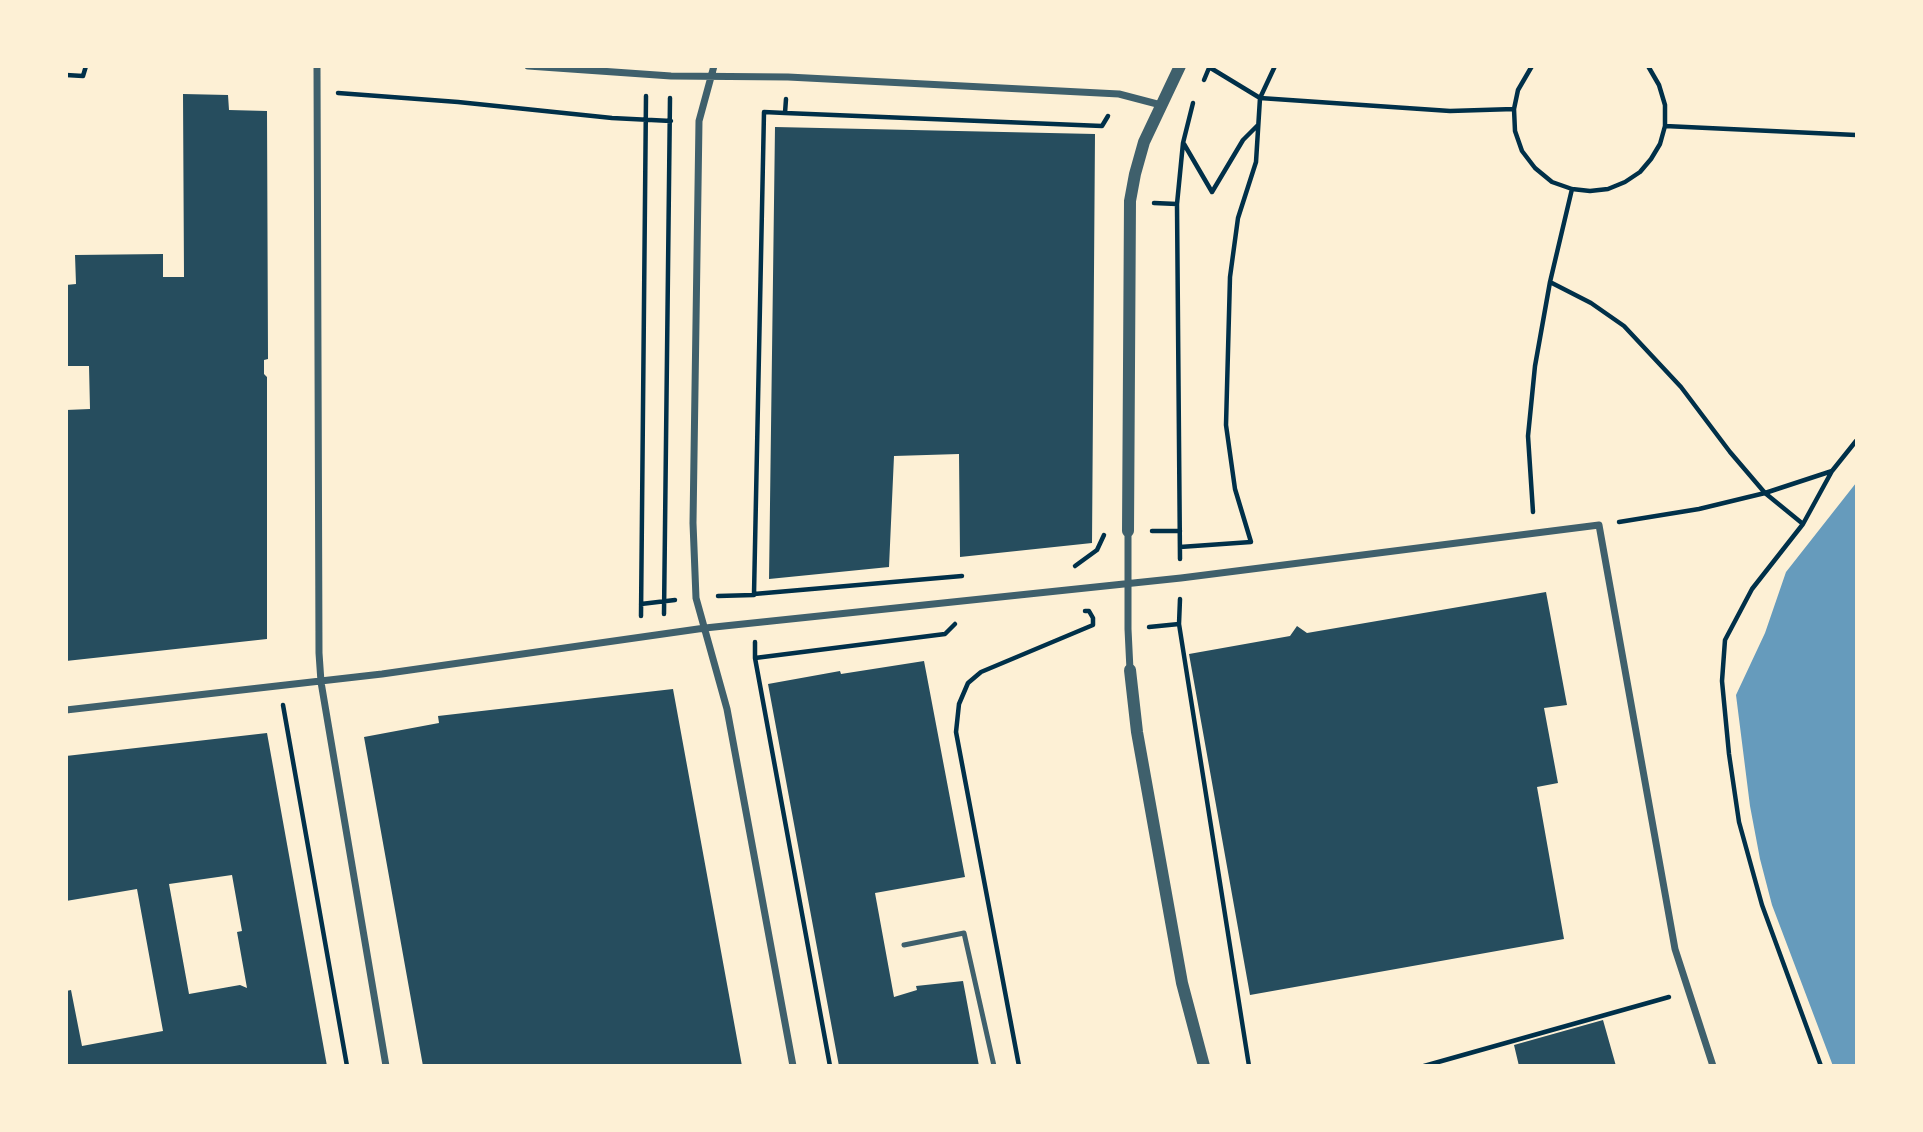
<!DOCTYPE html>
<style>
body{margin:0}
#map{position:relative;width:1923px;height:1132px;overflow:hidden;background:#fdf0d5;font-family:"PT Sans",sans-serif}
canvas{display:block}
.frame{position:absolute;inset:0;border:68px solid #fdf0d5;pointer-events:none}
</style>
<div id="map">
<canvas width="1923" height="1132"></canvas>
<div class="frame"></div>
</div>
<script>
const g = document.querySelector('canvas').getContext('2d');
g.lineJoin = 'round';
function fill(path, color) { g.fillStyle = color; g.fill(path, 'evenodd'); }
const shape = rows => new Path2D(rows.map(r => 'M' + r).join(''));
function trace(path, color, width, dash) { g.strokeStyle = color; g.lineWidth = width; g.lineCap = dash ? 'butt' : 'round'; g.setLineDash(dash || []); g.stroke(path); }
fill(shape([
 [1856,483,1856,1065,1833,1066,1772,905,1760,859,1750,806,1736,695,1765,633,1786,572]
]), '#669bbc');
fill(shape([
 [183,94,228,95,229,110,267,111,268,359,264,360,264,374,267,377,267,639,66,661,66,410,90,409,89,366,66,366,66,285,76,284,75,255,163,254,163,277,184,277],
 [775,127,1095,134,1092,543,960,557,959,454,894,456,889,567,769,579],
 [1546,592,1567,705,1544,708,1558,783,1537,787,1564,939,1250,995,1189,654,1290,636,1297,626,1307,633],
 [924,661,965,877,875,893,894,997,917,990,916,986,963,981,979,1066,839,1066,768,684,840,671,841,674],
 [673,689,742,1066,423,1066,364,737,439,723,438,716],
 [267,733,327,1066,66,1066,66,991,71,990,82,1046,163,1031,137,889,66,901,66,756],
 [232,875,242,931,237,932,247,988,240,985,189,994,169,884],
 [1603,1020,1616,1066,1519,1066,1514,1045]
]), '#264d5e');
trace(shape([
 [1532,66,1518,90,1514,109,1515,131,1522,151,1535,168,1552,182,1572,189,1590,191,1608,189,1625,182,1640,172,1651,159,1660,144,1665,126,1665,105,1659,85,1648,66],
 [1209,67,1260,98,1450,111,1514,109],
 [66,75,83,76,86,66],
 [1204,80,1209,68],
 [338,93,458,102,612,118,671,121],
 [786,99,785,113,764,112,754,594,962,576],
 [785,113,1102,126,1108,116],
 [1665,126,1856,135],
 [1184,144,1212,192,1243,140,1258,125],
 [1154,203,1177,204],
 [1550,282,1591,303,1624,326,1681,387,1730,452,1765,493,1803,524,1752,589,1725,640,1722,681,1729,754,1739,822,1762,905,1821,1066],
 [1533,512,1528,436,1535,366,1550,282,1572,189],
 [1619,522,1699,509,1765,493,1832,471],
 [1803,524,1832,471,1856,441],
 [1152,531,1180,531],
 [1180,547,1251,542,1235,489,1226,425,1230,277,1238,218,1256,162,1260,98,1275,66],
 [1180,559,1177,204,1183,143,1193,103],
 [1075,566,1097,550,1104,535],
 [718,596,754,595],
 [1180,599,1179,624,1249,1066],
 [641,604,675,600],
 [664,614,670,98],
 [641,616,646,96],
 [1149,627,1179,624],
 [755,642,755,658,830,1066],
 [755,658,945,634,955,624],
 [283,705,347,1066],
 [1019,1066,956,732,959,704,968,683,981,672,1093,625,1093,618,1089,611,1085,611],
 [1424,1066,1669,997]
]), '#003049', 4.5);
trace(shape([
 [904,945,964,933,994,1066]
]), '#3f606c', 5);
trace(shape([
 [317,66,319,653,321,682,386,1066],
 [528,66,671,76,788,77,1119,94,1161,105],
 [714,66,699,121,693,523,696,598,727,709,793,1066],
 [1128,531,1128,629,1130,670],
 [66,710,382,674,705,628,1181,578,1599,525,1675,949,1713,1066]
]), '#3f606c', 7);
trace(shape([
 [1128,531,1130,201,1135,174,1144,142,1180,66],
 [1130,670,1137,732,1182,983,1204,1066]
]), '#3f606c', 12);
</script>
